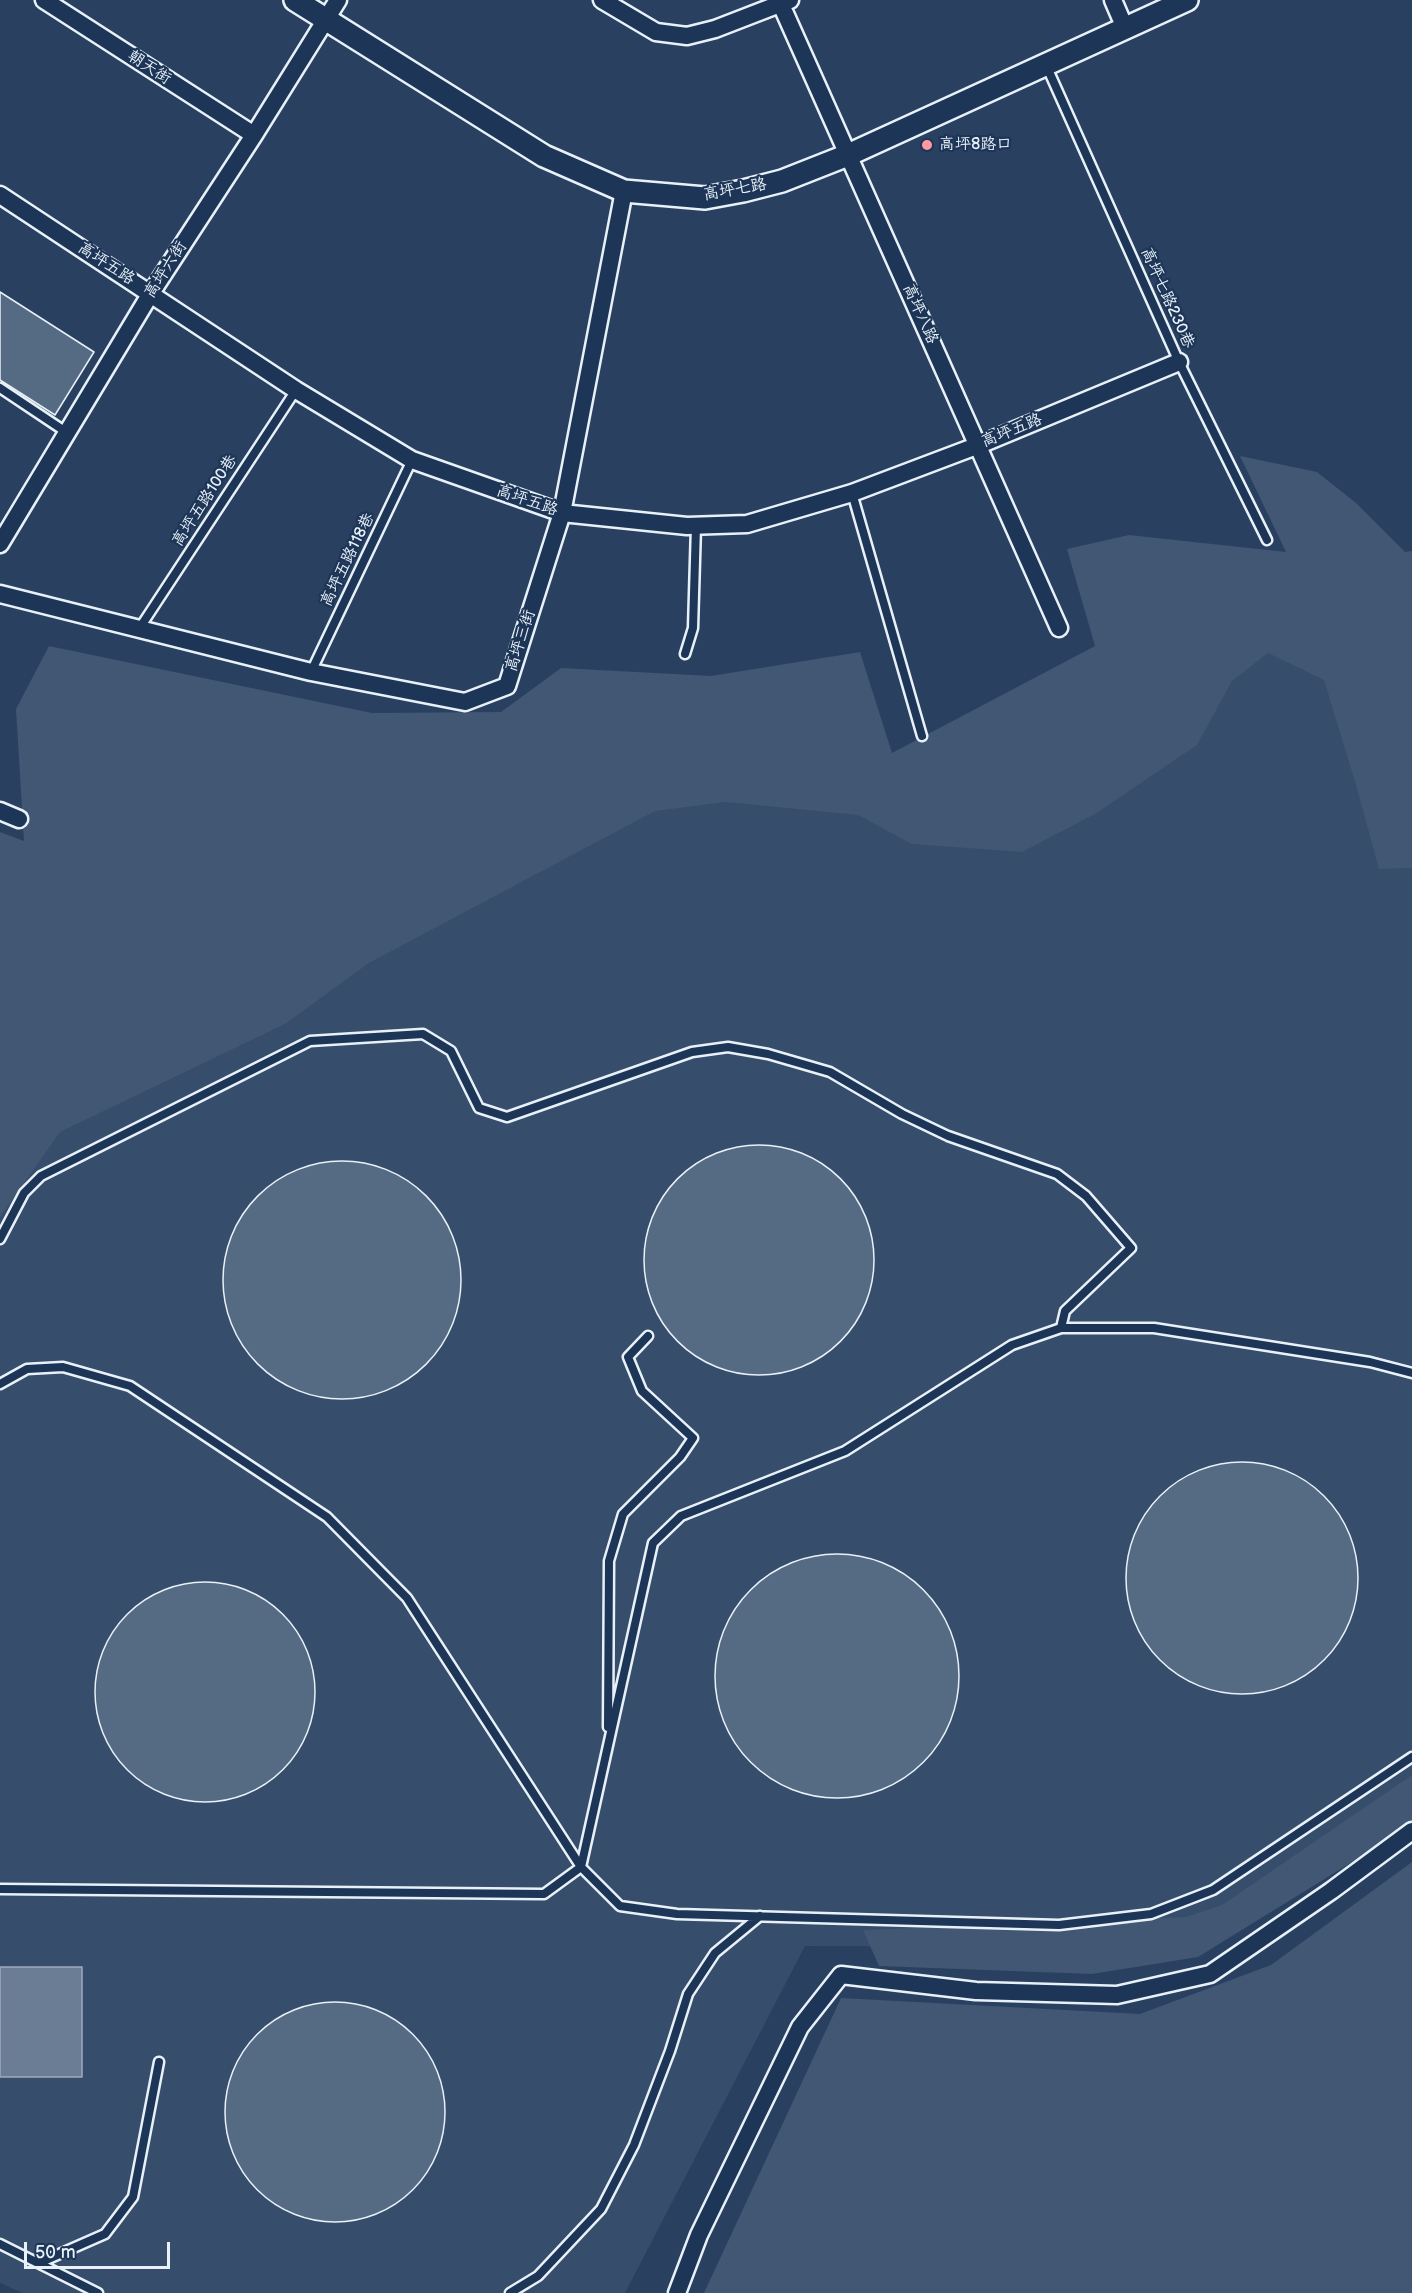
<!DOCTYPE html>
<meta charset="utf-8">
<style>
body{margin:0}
#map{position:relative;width:1412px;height:2293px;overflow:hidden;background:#294061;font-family:"Balsamiq Sans",sans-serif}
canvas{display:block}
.scale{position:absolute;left:24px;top:2242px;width:146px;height:27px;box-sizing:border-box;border:3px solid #e8f1f8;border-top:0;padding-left:8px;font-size:18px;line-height:21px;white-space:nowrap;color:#e8f1f8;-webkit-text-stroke:4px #1d3557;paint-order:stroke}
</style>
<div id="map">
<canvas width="1412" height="2293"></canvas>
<div class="scale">50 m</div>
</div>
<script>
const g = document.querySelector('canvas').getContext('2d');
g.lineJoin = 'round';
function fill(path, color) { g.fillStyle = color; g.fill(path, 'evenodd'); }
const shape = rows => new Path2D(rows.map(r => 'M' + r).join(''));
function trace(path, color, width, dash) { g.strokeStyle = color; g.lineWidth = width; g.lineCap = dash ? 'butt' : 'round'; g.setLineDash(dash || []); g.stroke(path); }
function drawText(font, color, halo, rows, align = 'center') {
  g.font = font + ' "Balsamiq Sans","LXGW WenKai TC",sans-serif'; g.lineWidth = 4.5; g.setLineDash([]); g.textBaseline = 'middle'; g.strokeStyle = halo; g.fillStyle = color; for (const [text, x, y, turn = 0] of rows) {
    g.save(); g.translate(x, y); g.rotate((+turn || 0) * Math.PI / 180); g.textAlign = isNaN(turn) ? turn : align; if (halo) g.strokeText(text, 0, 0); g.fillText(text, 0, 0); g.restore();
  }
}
fill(shape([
 [1412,591,1412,1807,1186,1947,805,1946,625,2293,23,2293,0,2283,0,1074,679,767,873,775]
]), '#364d6b');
fill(shape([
 [1240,456,1317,472,1356,503,1405,552,1412,551,1412,868,1379,869,1356,785,1324,680,1268,653,1232,681,1197,745,1095,814,1022,852,912,844,858,815,726,802,655,811,369,963,285,1024,60,1132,0,1217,0,832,24,841,16,709,49,646,372,713,501,712,561,668,711,676,860,652,892,753,1095,646,1067,549,1129,535,1286,552],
 [1412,1775,1412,1825,1198,1957,1092,1974,879,1966,863,1930,1186,1917,1222,1905],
 [1412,1862,1412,2293,704,2293,841,1998,1140,2014,1271,1965]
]), '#415774');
const water = shape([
 [0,1967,82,1967,82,2077,0,2077,0,1967]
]);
fill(water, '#6b7c95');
trace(water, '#9dabbd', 1.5);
const building = shape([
 [0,292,94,352,55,415,0,380,0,292],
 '644 1260a115 115 0 1 1 230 0a115 115 0 1 1-230 0Z',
 '223 1280a119 119 0 1 1 238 0a119 119 0 1 1-238 0Z',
 '1126 1578a116 116 0 1 1 232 0a116 116 0 1 1-232 0Z',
 '715 1676a122 122 0 1 1 244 0a122 122 0 1 1-244 0Z',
 '95 1692a110 110 0 1 1 220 0a110 110 0 1 1-220 0Z',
 '225 2112a110 110 0 1 1 220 0a110 110 0 1 1-220 0Z'
]);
fill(building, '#556a83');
trace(building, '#e8f1f8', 1.5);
const service = shape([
 [1046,65,1179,362,1267,540],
 [0,388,66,432],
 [852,493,922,736],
 [139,629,296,390],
 [685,654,693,628,696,526],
 [311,672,412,460],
 [0,1239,24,1193,41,1176,310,1041,423,1034,451,1051,479,1108,507,1117,692,1052,728,1047,768,1054,830,1072,902,1114,948,1136,1057,1174,1086,1196,1131,1248,1065,1311,1061,1328],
 [1412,1373,1370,1362,1154,1328,1061,1328,1012,1345,845,1451,681,1516,653,1543,581,1867,620,1906,677,1914,1059,1925,1151,1914,1213,1890,1412,1757],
 [0,1384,27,1369,63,1367,130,1386,327,1517,407,1598,581,1867,544,1894,0,1889],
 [608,1727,609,1561,623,1514,680,1457,693,1438,642,1391,628,1357,648,1336],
 [0,2244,98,2293],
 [39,2263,105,2234,133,2197,159,2062],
 [510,2293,538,2276,601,2209,634,2145,670,2051,688,1994,715,1953,760,1916]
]);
const minor = shape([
 [44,0,254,135],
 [602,0,656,32,687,36,715,29,790,0],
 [779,0,1059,628],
 [1113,0,1125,28],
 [0,195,296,390,412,460,562,513,687,526,747,524,852,493,979,445,1179,362],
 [0,544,151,293,254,135,338,0],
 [0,594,311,672,465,702,507,686,562,513,624,191],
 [0,811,19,819],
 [677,2293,699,2235,800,2027,841,1975,976,1991,1117,1995,1210,1974,1331,1891,1412,1831]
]);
const tertiary = shape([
 [295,0,544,156,624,191,705,198,743,191,782,181,848,155,1187,0]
]);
trace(service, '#e8f1f8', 13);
trace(minor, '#e8f1f8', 21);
trace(tertiary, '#e8f1f8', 26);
trace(service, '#1d3557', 8);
trace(minor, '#1d3557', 16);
trace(tertiary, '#1d3557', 21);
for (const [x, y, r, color] of [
 [927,145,6,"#ff9aa2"]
]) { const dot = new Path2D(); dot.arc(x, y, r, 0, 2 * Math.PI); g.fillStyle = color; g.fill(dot); trace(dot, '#1d3557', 2); }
drawText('16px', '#e8f1f8', '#1d3557', [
 ["朝天街",149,68,33],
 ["高坪七路",735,190,-10],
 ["高坪五路",106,264,33],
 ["高坪六街",166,270,-57],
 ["高坪七路230巷",1167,298,66],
 ["高坪八路",920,314,66],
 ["高坪五路",1012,431,-22],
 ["高坪五路100巷",205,501,-57],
 ["高坪五路",527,501,19],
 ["高坪五路118巷",348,560,-64],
 ["高坪三街",521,641,-72]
]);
drawText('16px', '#e8f1f8', '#1d3557', [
 ["高坪8路口",939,145]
], 'left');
</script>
